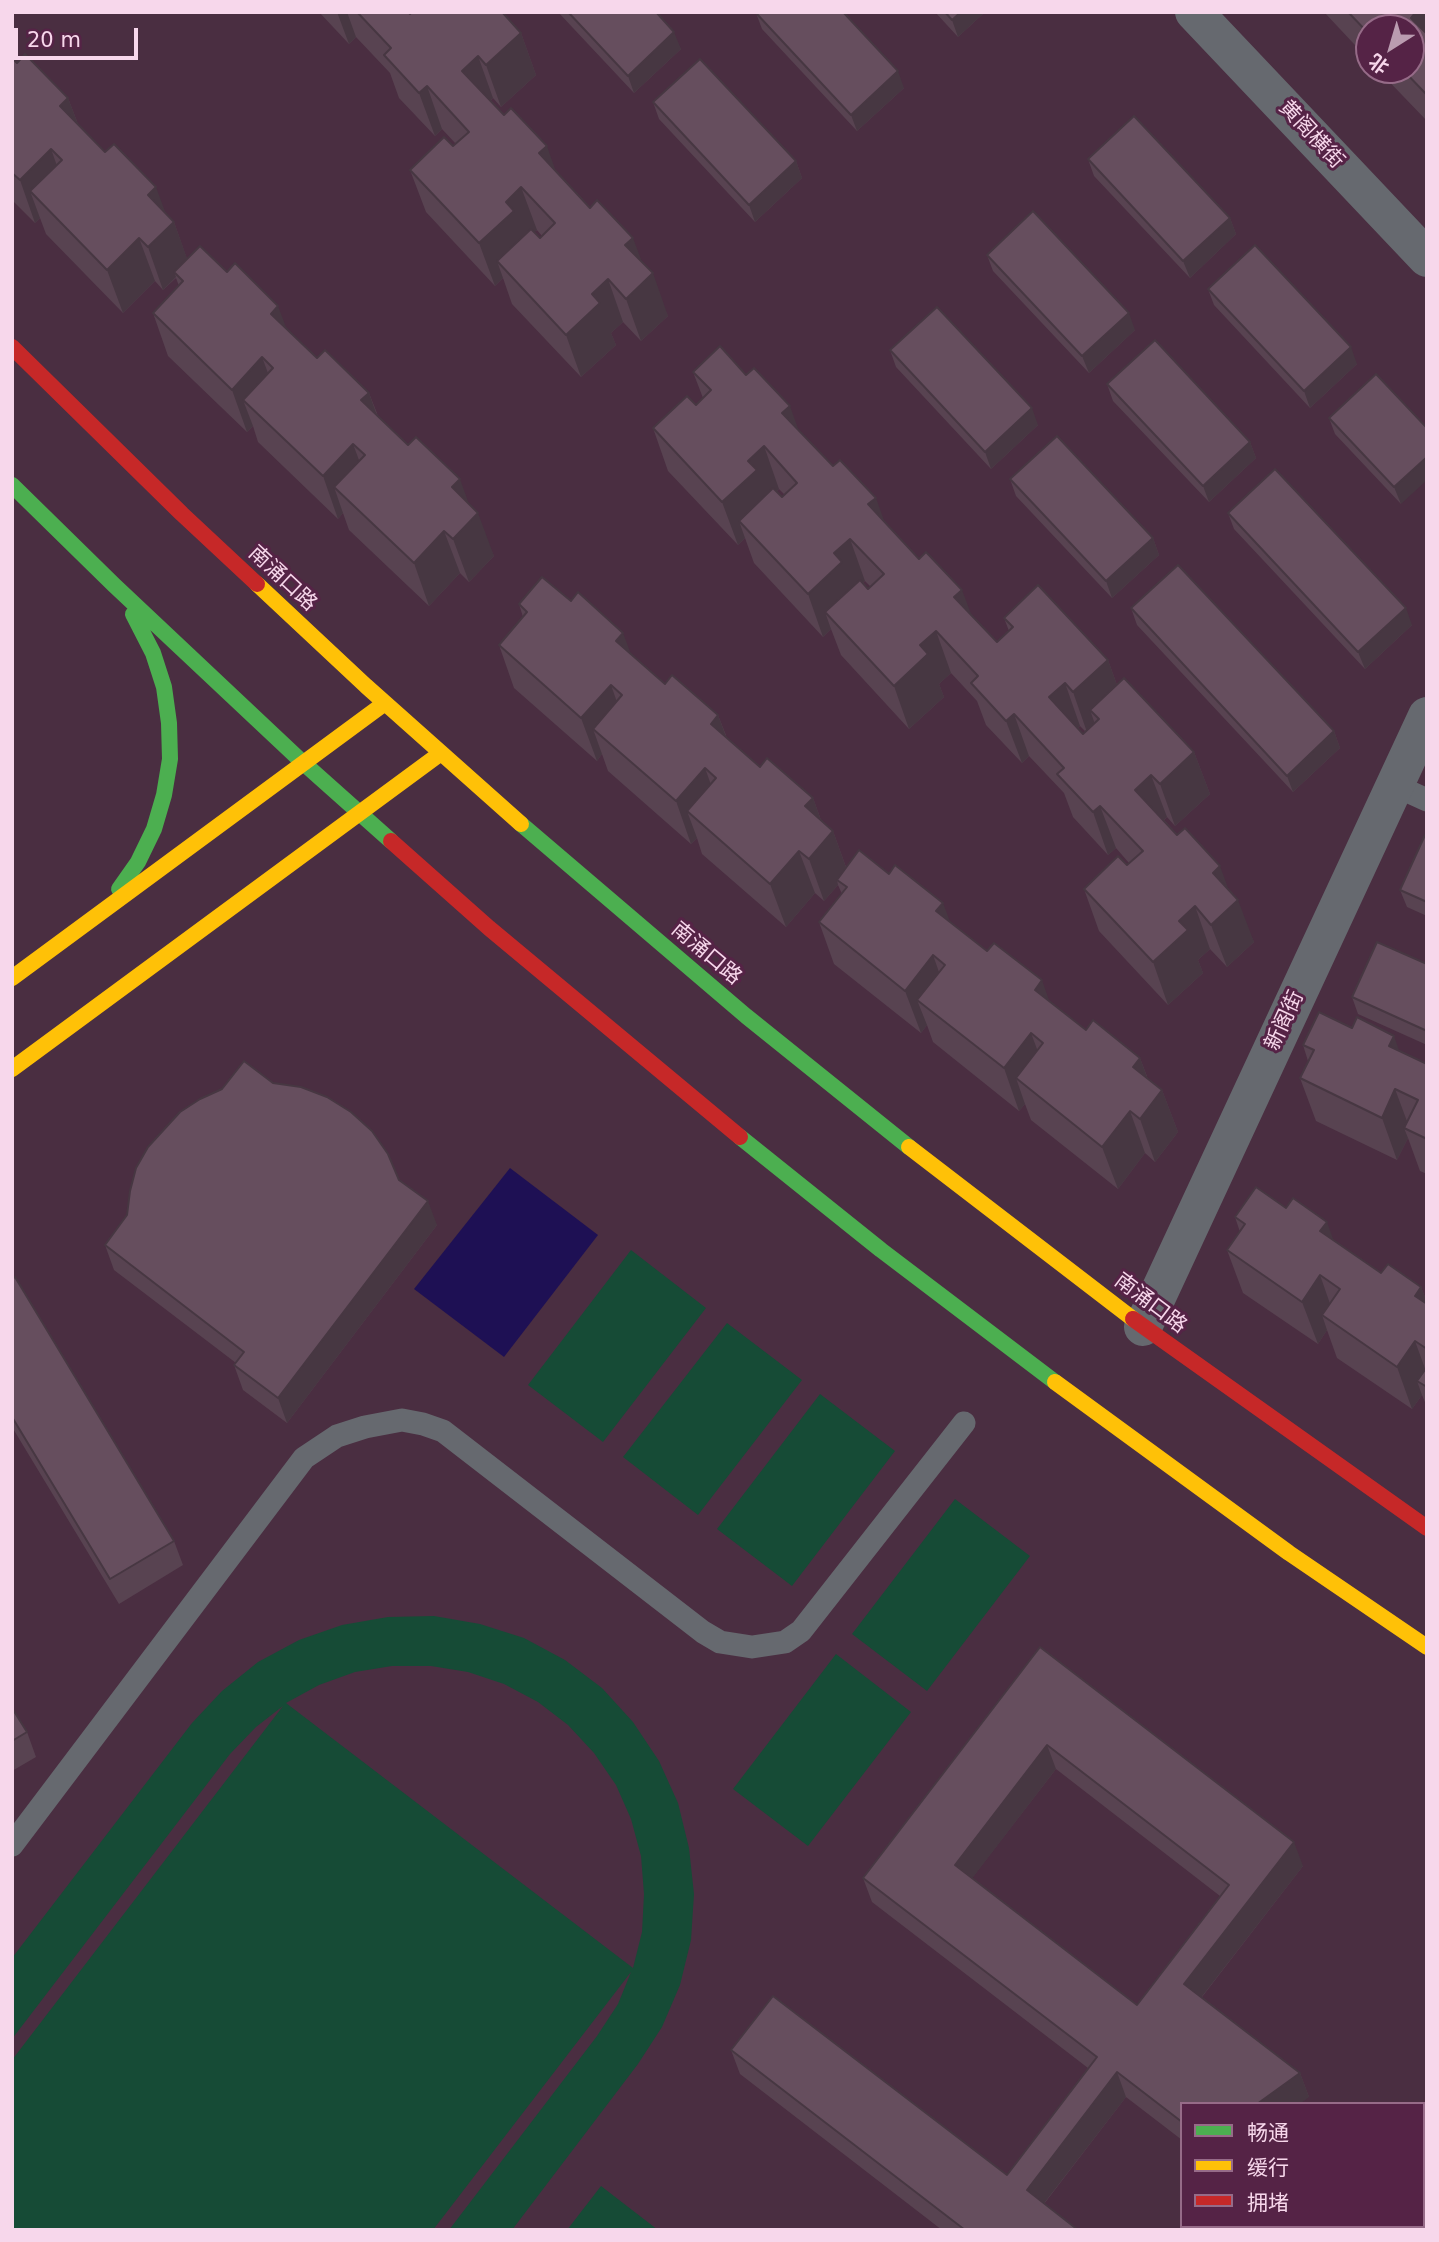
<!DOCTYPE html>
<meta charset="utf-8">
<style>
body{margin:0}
#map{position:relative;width:1439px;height:2242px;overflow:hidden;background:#4a2e41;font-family:"DejaVu Sans","Noto Sans SC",sans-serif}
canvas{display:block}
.frame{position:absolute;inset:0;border:14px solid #f7d7eb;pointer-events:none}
.legend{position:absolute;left:1180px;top:2102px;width:245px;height:126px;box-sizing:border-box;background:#552346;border:2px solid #966b88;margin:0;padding:9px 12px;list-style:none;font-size:21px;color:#f7d7eb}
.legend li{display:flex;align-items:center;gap:14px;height:35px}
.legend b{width:35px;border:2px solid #966b88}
.north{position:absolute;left:1355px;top:14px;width:70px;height:70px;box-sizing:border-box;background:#552346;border:2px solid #966b88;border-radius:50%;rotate:217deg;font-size:19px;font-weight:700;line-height:28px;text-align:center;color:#f7d7eb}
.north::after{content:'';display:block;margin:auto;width:24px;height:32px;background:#ba9cb0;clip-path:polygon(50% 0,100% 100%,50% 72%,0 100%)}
.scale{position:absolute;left:14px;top:28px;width:124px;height:32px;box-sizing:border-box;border:4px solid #f7d7eb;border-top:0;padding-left:9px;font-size:21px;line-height:24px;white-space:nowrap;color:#f7d7eb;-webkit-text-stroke:5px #552346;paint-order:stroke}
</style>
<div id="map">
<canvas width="1439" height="2242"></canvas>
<div class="frame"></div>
<ul class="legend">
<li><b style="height:9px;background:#4caf50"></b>畅通</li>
<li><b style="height:9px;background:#ffc107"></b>缓行</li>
<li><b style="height:9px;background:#c62828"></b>拥堵</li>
</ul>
<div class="north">北</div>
<div class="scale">20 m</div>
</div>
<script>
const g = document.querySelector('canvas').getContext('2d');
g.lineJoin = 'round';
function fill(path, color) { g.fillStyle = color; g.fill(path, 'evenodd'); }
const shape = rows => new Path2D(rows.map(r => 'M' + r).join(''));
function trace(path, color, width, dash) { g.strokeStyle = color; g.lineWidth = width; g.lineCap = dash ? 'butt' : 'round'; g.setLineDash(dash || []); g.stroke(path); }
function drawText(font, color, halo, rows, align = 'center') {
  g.font = font + ' "DejaVu Sans","Noto Sans SC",sans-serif'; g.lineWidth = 6; g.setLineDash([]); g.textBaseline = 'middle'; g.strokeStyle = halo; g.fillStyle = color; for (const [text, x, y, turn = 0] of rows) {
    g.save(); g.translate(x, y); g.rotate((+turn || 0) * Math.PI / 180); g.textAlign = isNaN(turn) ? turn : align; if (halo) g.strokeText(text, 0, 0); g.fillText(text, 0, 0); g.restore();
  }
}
fill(shape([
 [631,1250,706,1308,603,1442,528,1385],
 [727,1323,802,1380,698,1515,623,1457],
 [820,1394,895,1451,792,1586,717,1529],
 [955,1499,1030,1556,927,1691,852,1634],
 [434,1616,480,1624,524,1638,565,1660,602,1688,633,1722,659,1761,678,1803,689,1848,694,1894,691,1940,680,1985,662,2027,638,2064,512,2230,449,2230,597,2036,618,2004,631,1972,433,2230,12,2230,12,2060,283,1706,256,1727,230,1754,12,2039,12,1958,192,1723,222,1691,258,1662,299,1640,342,1625,388,1617],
 [392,1666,431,1666,468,1672,504,1684,538,1702,568,1725,594,1753,616,1785,631,1819,641,1856,644,1894,642,1932,633,1968,286,1703,319,1685,355,1672],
 [836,1654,911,1712,808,1846,733,1789],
 [601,2186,658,2230,567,2230]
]), '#164b36');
fill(shape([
 [510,1168,598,1235,504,1357,414,1289]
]), '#1e1054');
trace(shape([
 [1394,785,1427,800],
 [12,1845,304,1458,337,1436,365,1427,402,1420,423,1424,443,1431,703,1632,720,1642,752,1647,785,1642,801,1631,964,1423],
 [1423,2180,1427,2177],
 [1355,2230,1359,2226]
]), '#66696f', 23);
trace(shape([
 [1194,12,1427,258],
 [1143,1327,1427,716]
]), '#66696f', 38);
trace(shape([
 [12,485,114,585,299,759,391,841],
 [521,824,746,1016,909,1147],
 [119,889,138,862,154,829,164,795,170,759,169,723,164,687,153,653,133,614],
 [740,1137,881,1250,1055,1382]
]), '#4caf50', 16);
trace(shape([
 [257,584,366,686,521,824],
 [12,978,385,703],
 [12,1069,441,753],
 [909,1147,1133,1319],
 [1055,1382,1289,1553,1427,1647]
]), '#ffc107', 16);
trace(shape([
 [12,347,182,514,257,584],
 [391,841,489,928,740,1137],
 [1133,1319,1427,1528]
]), '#c62828', 16);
fill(shape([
 [319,12,408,12,410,14,521,33,536,75,501,107,493,98,490,101,642,262,668,316,641,341,623,322,611,333,616,345,581,377,512,304,503,278,495,286,426,212,410,170,453,146,456,144,442,129,435,136,399,98,390,73,356,37,349,44],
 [537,230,542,236,540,238,534,232],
 [558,12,656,12,681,49,634,93],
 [935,12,985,12,958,37],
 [1324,12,1425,12,1427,17,1427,121,1378,70,1411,70,1369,28,1369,60],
 [756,13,904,88,857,131,762,29],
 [12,58,17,63,68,98,78,124,174,222,187,259,287,329,317,358,369,393,378,416,468,503,494,556,469,582,460,573,429,606,349,530,343,513,338,519,258,442,253,426,247,432,168,356,153,313,179,286,176,278,163,290,155,281,123,313,46,234,40,218,35,223,12,200],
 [653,102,796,161,802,178,755,222,659,119],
 [1088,159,1230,218,1236,234,1190,278,1094,176],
 [987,255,1135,330,1089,373,993,271],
 [1208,289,1357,364,1310,408,1214,305],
 [890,350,1038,425,991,469,896,367],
 [693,372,798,430,997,642,1009,631,1004,618,1108,660,1117,685,1194,752,1210,794,1175,826,1167,817,1164,820,1229,890,1254,942,1227,967,1210,949,1198,960,1203,973,1168,1005,1099,931,1084,889,1129,863,1116,848,1108,855,1073,817,1064,793,1029,756,1022,763,986,725,977,701,951,673,939,684,944,697,909,729,841,655,831,629,823,637,754,563,745,538,738,545,668,471,653,428,696,405,703,398],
 [779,489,785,495,782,497,776,492],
 [865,581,871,587,868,589,863,583],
 [1080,726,1085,731,1083,734,1078,728],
 [1376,374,1401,504,1335,434,1329,418],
 [1107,384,1250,442,1256,458,1209,502,1113,401],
 [1010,479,1153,538,1159,555,1112,598,1016,496],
 [1228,513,1412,625,1365,669,1234,529],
 [519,604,631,654,665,684,718,715,727,738,760,767,813,798,821,820,833,831,846,867,950,922,1086,1030,1140,1058,1148,1079,1162,1090,1178,1132,1155,1162,1145,1153,1118,1189,1031,1120,1025,1104,1019,1111,933,1042,927,1025,921,1033,834,964,819,922,842,894,838,885,824,901,815,893,786,927,702,854,697,838,691,844,608,771,602,754,597,761,514,688,499,645,523,617],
 [1131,608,1334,731,1340,748,1293,792,1137,625],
 [1427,836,1427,916,1407,907,1400,890],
 [1427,964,1427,1045,1358,1014,1352,997],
 [1352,1028,1427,1064,1427,1174,1420,1171,1408,1138,1397,1160,1316,1121,1300,1078,1308,1061,1303,1045],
 [399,1180,437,1225,287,1423,243,1390,234,1365,236,1363,114,1270,105,1245],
 [1235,1217,1333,1240,1381,1273,1421,1287,1427,1302,1427,1407,1422,1395,1412,1409,1337,1358,1327,1330,1318,1344,1243,1293,1227,1250,1240,1232],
 [12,1279,174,1541,183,1565,119,1604,12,1427],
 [1040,1647,1303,1866,1202,1997,1300,2073,1309,2097,1182,2104,1182,2140,1126,2097,1044,2204,1078,2230,942,2230,740,2074,731,2050,1007,2175,1088,2068,872,1902,863,1878],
 [1056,1769,1220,1896,1137,2005,972,1878],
 [12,1708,27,1732,36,1757,12,1771]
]), '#584351');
fill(shape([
 [337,12,347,12,356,37,349,44],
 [961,12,985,12,958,37,952,20],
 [1416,12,1425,12,1427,17,1427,59,1411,18],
 [674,32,681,49,634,93,628,76],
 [521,33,536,75,501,107,486,65],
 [478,56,493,98,477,113,462,71],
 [898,71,904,88,857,131,851,115],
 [427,86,442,129,435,136,419,93],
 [68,98,84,140,60,106],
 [547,146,562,189,539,153],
 [51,149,66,191,30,191,40,218,35,223,20,180],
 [796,161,802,178,755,222,749,205],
 [156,187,170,225,174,222,189,264,174,272,176,277,163,290,148,247,148,195],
 [521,187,537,230,525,241,497,261,503,278,495,286,479,243,506,202],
 [1230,218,1236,234,1190,278,1183,261],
 [139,238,155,281,123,313,107,270],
 [633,238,648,278,653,273,668,316,641,341,626,299,625,245],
 [608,279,623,322,611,333,616,345,581,377,566,335,592,294],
 [278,306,294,348,271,314],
 [1129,313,1135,330,1089,373,1082,356],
 [1351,347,1357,364,1310,408,1304,391],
 [262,357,278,400,243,400,253,426,247,432,232,390],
 [369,393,384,435,361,400],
 [790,406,805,448,782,413],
 [1032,408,1038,425,991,469,985,452],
 [1250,442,1256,458,1209,502,1203,486],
 [353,444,369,487,334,487,343,513,338,519,323,476],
 [764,446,779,489,768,500,739,521,745,538,738,545,722,502,748,461],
 [1427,457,1427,480,1401,504,1394,487],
 [460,479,474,518,478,513,494,556,469,582,453,539,452,487],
 [876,498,891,540,868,504],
 [444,531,460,573,429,606,414,563],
 [1153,538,1159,555,1112,598,1106,581],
 [850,539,865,581,853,592,825,612,831,629,823,637,808,594,834,553],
 [962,590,978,632,954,597],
 [1406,608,1412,625,1365,669,1358,652],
 [936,631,951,673,939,684,944,697,909,729,894,686,920,645],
 [623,633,639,675,616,641],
 [1108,660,1123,702,1099,719,1090,710,1096,727,1088,735,1073,692],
 [1065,683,1080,726,1065,740,1049,697],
 [611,685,626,728,593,729,602,754,597,761,581,718],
 [1014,714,1029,756,1022,763,1006,721],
 [718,715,734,758,711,724],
 [1334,731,1340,748,1293,792,1287,776],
 [1194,752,1210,794,1175,826,1160,784],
 [705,768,720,810,687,811,697,838,691,844,676,801],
 [1151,775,1167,817,1151,832,1135,790],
 [813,798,827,837,833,831,848,873,837,880,838,885,824,901,809,859,805,806],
 [1100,806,1116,848,1108,855,1093,812],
 [799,851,815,893,786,927,770,884],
 [1220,866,1234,904,1238,900,1254,942,1227,967,1211,925,1213,873],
 [943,903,959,945,936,911],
 [1195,906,1210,949,1198,960,1203,973,1168,1005,1153,962,1179,921],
 [933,955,948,998,917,1000,927,1025,921,1033,905,991],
 [1042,980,1057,1023,1035,990],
 [1031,1033,1047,1076,1016,1078,1025,1104,1019,1111,1004,1068],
 [1394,1036,1409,1078,1389,1046],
 [1140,1058,1155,1099,1162,1090,1178,1132,1155,1162,1140,1119,1133,1067],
 [1395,1089,1411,1132,1404,1128,1408,1138,1397,1160,1382,1118],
 [1130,1111,1145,1153,1118,1189,1102,1147],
 [428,1201,437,1225,287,1423,278,1398],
 [1327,1222,1342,1264,1320,1231],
 [1320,1275,1335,1318,1322,1315,1327,1330,1318,1344,1302,1302],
 [1421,1287,1427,1302,1427,1328,1415,1296],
 [1415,1341,1427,1374,1417,1381,1422,1395,1412,1409,1397,1367],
 [1047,1745,1056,1769,964,1889,955,1865],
 [1294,1842,1303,1866,1193,2008,1184,1984],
 [1117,2072,1126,2097,1035,2215,1027,2190],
 [1300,2073,1309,2097,1300,2104,1257,2104]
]), '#473742');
const building = shape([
 [357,12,408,12,410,14,412,12,502,12,521,33,486,65,478,56,462,71,504,115,511,108,547,146,539,153,590,208,597,200,633,238,625,245,653,273,626,299,608,279,592,294,600,303,566,335,497,261,531,229,540,238,555,223,521,187,506,202,514,211,479,243,410,170,444,137,453,146,469,132,427,86,419,93,384,55,391,48,357,12],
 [568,12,656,12,674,32,628,76,568,12],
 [843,12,898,71,851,115,756,13,843,12],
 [945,12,961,12,952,20,945,12],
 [1348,12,1416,12,1411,18,1427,34,1427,95,1403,70,1411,70,1411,28,1369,28,1369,34,1348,12],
 [25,54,68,98,60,106,105,152,114,144,156,187,148,195,174,222,148,247,139,238,107,270,30,191,62,160,51,149,20,180,12,173,12,58,17,63,25,54],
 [700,59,796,161,749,205,653,102,700,59],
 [1134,116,1230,218,1183,261,1088,159,1134,116],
 [1033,211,1129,313,1082,356,987,255,1033,211],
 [1255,245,1351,347,1304,391,1208,289,1255,245],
 [200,246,227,272,235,263,278,306,271,314,317,358,325,350,369,393,361,400,408,445,416,437,460,479,452,487,478,513,453,539,444,531,414,563,334,487,365,455,353,444,323,476,243,400,273,368,262,357,232,390,153,313,183,281,174,272,200,246],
 [937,307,1032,408,985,452,890,350,937,307],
 [1155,340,1250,442,1203,486,1107,384,1155,340],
 [720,346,746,375,754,368,790,406,782,413,833,466,840,460,876,498,868,504,919,559,926,552,962,590,954,597,997,642,1013,627,1004,618,1038,585,1108,660,1073,692,1065,683,1049,697,1083,734,1099,719,1090,710,1124,678,1194,752,1160,784,1151,775,1135,790,1177,835,1185,828,1220,866,1213,873,1238,900,1211,925,1195,906,1179,921,1188,930,1153,962,1084,889,1118,856,1127,865,1143,851,1100,806,1093,812,1057,774,1064,768,1014,714,1006,721,971,683,978,676,936,631,920,645,928,654,894,686,825,612,860,580,868,589,884,574,850,539,834,553,842,562,808,594,739,521,773,488,782,497,797,483,764,446,748,461,757,470,722,502,653,428,687,396,696,405,711,390,693,372,720,346],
 [1376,374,1427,428,1427,457,1394,487,1329,418,1376,374],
 [1057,436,1153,538,1106,581,1010,479,1057,436],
 [1275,469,1406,608,1358,652,1228,513,1275,469],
 [1178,565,1334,731,1287,776,1131,608,1178,565],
 [542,577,571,601,578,592,623,633,616,641,665,684,672,675,718,715,711,724,760,767,767,758,813,798,805,806,833,831,809,859,799,851,770,884,687,811,716,778,705,768,676,801,593,729,622,695,611,685,581,718,499,645,527,612,519,604,542,577],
 [1425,835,1427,836,1427,902,1400,890,1425,835],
 [859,850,889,874,895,865,943,903,936,911,987,951,994,943,1042,980,1035,990,1086,1030,1093,1020,1140,1058,1133,1067,1162,1090,1140,1119,1130,1111,1102,1147,1016,1078,1043,1043,1031,1033,1004,1068,917,1000,945,965,933,955,905,991,819,922,847,887,837,880,859,850],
 [1377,942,1427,964,1427,1031,1352,997,1377,942],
 [1319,1012,1352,1028,1357,1017,1394,1036,1389,1046,1427,1064,1427,1139,1404,1128,1418,1100,1395,1089,1382,1118,1300,1078,1314,1050,1303,1045,1319,1012],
 [244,1061,273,1083,301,1087,327,1097,351,1112,372,1131,388,1154,399,1180,428,1201,278,1398,234,1365,244,1352,105,1245,127,1215,130,1191,136,1168,148,1147,180,1112,200,1099,222,1089,244,1061],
 [1256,1187,1286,1208,1293,1198,1327,1222,1320,1231,1381,1273,1388,1264,1421,1287,1415,1296,1427,1304,1427,1349,1415,1341,1397,1367,1322,1315,1340,1289,1320,1275,1302,1302,1227,1250,1245,1224,1235,1217,1256,1187],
 [15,1277,174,1541,110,1579,12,1417,12,1279,15,1277],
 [1427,1367,1427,1387,1417,1381,1427,1367],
 [1040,1647,1294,1842,1184,1984,1300,2073,1257,2104,1182,2104,1182,2122,1117,2072,1027,2190,1078,2230,965,2230,731,2050,773,1996,1007,2175,1097,2057,863,1878,1040,1647],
 [1047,1745,1229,1885,1137,2005,955,1865,1047,1745],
 [12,1708,27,1732,12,1741,12,1708]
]);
fill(building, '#664e5e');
trace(building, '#473742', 2);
drawText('21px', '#f7d7eb', '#552346', [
 ["黄阁横街",1311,135,47],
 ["南涌口路",282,579,43],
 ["南涌口路",706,954,40],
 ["新阁街",1285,1021,-65],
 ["南涌口路",1150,1304,37]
]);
</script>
